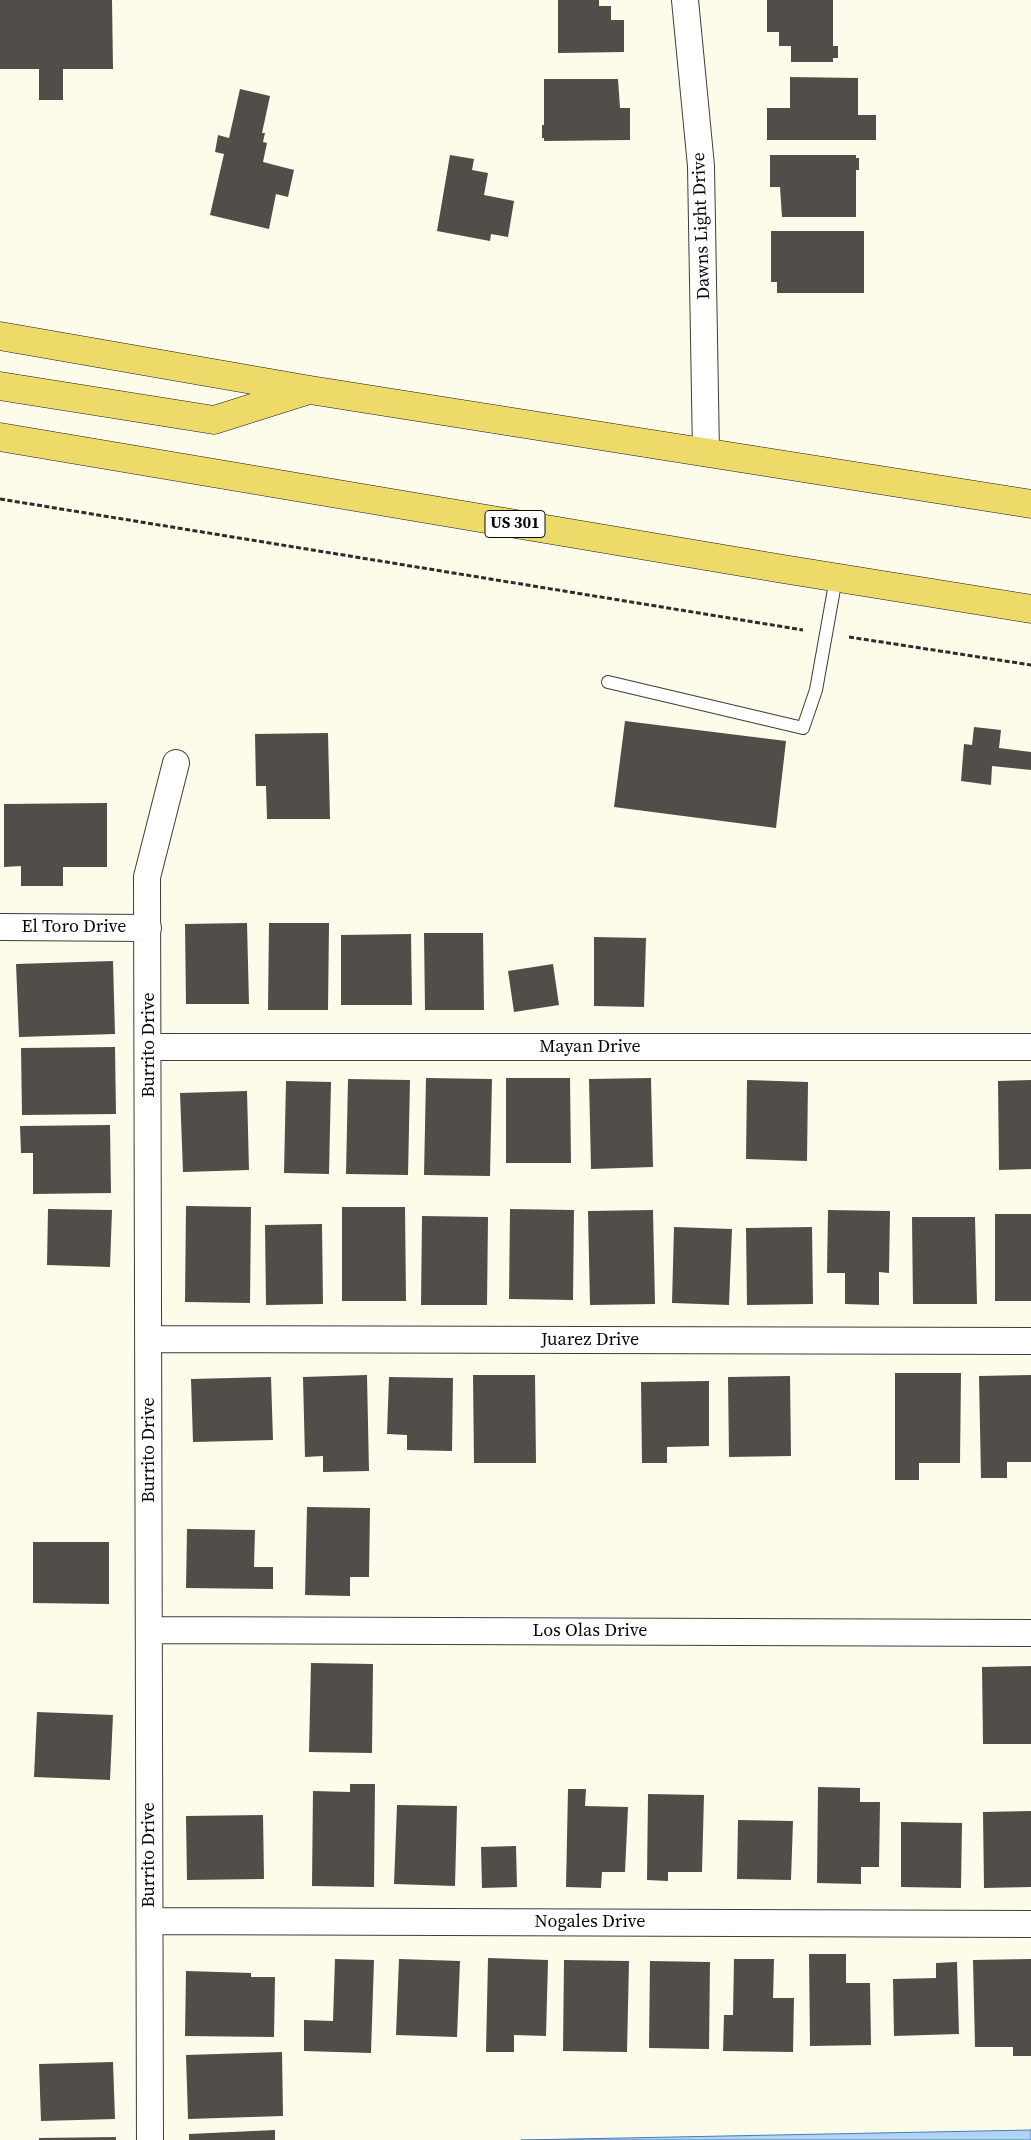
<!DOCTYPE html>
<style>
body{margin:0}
canvas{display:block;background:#fdfbe9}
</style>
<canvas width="1031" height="2140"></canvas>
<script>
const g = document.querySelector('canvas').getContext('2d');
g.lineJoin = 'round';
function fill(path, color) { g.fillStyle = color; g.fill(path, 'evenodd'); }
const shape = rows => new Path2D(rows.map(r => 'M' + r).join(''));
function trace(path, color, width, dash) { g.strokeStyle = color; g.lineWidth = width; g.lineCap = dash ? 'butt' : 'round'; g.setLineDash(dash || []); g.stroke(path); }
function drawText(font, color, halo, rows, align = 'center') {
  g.font = font + ' "Source Serif 4",serif'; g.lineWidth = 5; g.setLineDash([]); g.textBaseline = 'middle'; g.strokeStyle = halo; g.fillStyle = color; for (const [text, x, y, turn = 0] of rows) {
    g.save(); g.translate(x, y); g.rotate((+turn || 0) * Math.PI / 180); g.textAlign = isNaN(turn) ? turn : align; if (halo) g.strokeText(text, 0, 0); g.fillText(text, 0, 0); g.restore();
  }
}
const water = shape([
 [1031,2130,1031,2140,521,2140,1031,2130]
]);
fill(water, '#b2d3f0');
trace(water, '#3f81c2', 1);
fill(shape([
 [0,0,112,0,113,69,63,69,63,100,39,100,39,69,0,69],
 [558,0,599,0,599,6,611,6,611,20,624,20,624,52,558,53],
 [767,0,833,0,833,46,838,46,838,58,833,58,833,62,791,62,791,46,779,46,779,32,767,32],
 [790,77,858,78,858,115,876,115,876,140,767,140,767,108,790,108],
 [544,79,618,79,620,108,630,108,630,140,544,141,544,138,542,138,542,125,544,125],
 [240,89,270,96,262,133,265,133,263,142,267,143,263,162,294,170,288,197,276,194,269,229,210,215,224,154,215,152,218,135,229,138],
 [450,155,474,159,472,170,488,173,484,195,514,201,508,237,491,234,490,241,437,231],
 [770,155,856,155,856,158,859,158,859,170,856,170,856,217,782,217,780,187,770,187],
 [771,231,864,231,864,293,777,293,777,282,771,282],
 [625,721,786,741,776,828,614,807],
 [974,727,1001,730,999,748,1031,752,1031,770,992,766,991,785,961,781,964,744,972,745],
 [328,733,330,819,267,819,266,786,256,786,255,734],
 [107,803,107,867,63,867,63,886,21,886,21,866,4,867,4,804],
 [247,923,249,1004,186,1004,185,924],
 [269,923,329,923,328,1010,268,1010],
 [424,933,483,933,484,1010,425,1010],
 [411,934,412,1005,341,1005,341,935],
 [594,937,646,938,644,1007,594,1006],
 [113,961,115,1034,19,1037,16,964],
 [553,964,559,1005,514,1012,508,971],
 [115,1047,116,1114,22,1115,21,1048],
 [426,1078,492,1079,490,1176,424,1175],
 [506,1078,570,1078,571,1163,506,1163],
 [651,1078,653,1167,591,1169,589,1079],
 [348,1079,410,1080,408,1175,346,1174],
 [747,1080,808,1082,807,1161,746,1159],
 [1031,1080,1031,1169,999,1170,998,1081],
 [286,1081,331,1082,329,1174,284,1173],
 [247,1091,249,1170,183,1172,180,1093],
 [110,1125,111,1193,33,1194,33,1153,21,1153,20,1126],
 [186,1206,251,1207,250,1303,185,1302],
 [342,1207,405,1207,406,1301,342,1301],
 [48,1209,112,1210,110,1267,47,1265],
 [510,1209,574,1210,573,1300,509,1299],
 [653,1210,655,1304,590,1305,588,1211],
 [828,1210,890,1211,889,1273,879,1272,879,1305,845,1304,845,1273,827,1273],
 [995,1214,1031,1214,1031,1301,995,1301],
 [422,1216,488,1217,487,1305,421,1305],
 [912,1217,975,1217,977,1304,913,1304],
 [322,1224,323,1304,266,1305,265,1225],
 [674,1227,732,1229,729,1305,672,1303],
 [812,1227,813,1304,747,1305,746,1228],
 [895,1373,961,1373,960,1463,919,1463,919,1480,895,1480],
 [367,1375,369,1471,323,1472,323,1456,305,1457,303,1377],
 [473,1375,535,1375,536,1463,474,1463],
 [1031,1375,1031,1462,1007,1462,1007,1478,981,1478,979,1376],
 [790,1376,791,1456,729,1457,728,1377],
 [271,1377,273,1440,193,1442,191,1379],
 [389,1377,453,1378,452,1451,407,1450,407,1435,387,1434],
 [709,1381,709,1446,667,1447,667,1463,642,1463,641,1382],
 [307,1507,370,1508,369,1577,350,1577,350,1596,305,1595],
 [187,1529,255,1530,254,1567,273,1567,273,1589,186,1588],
 [33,1542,109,1542,109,1604,33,1603],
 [311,1663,373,1664,372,1753,309,1752],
 [1031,1666,1031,1744,983,1744,982,1667],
 [37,1712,113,1715,110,1780,34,1777],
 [350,1784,375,1784,374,1887,312,1886,313,1791,350,1792],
 [818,1787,860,1788,860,1802,880,1802,879,1867,861,1867,861,1884,817,1883],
 [568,1789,586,1789,585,1806,628,1807,625,1872,602,1872,601,1888,566,1887],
 [648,1794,704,1795,702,1872,668,1872,668,1881,647,1880],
 [397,1805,457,1806,455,1886,394,1884],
 [1031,1811,1031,1887,984,1888,983,1812],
 [263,1815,264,1879,187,1880,186,1816],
 [738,1820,793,1821,791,1880,737,1879],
 [901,1822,962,1823,961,1888,901,1887],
 [516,1846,517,1887,482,1888,481,1847],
 [809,1954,846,1954,846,1983,870,1983,871,2045,810,2046],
 [488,1958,548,1960,546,2036,514,2035,514,2052,486,2052],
 [335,1959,374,1960,371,2053,304,2051,304,2020,333,2021],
 [399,1959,460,1961,457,2037,396,2035],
 [734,1959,774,1959,773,1998,794,1998,793,2052,723,2051,724,2015,733,2015],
 [1031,1959,1031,2056,1013,2056,1013,2047,975,2047,973,1960],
 [564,1960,629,1961,627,2052,563,2051],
 [650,1961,710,1962,709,2049,649,2048],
 [957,1962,959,2034,894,2036,893,1979,936,1978,936,1963],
 [186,1971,251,1973,251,1977,275,1977,274,2037,185,2036],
 [282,2052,283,2116,188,2119,186,2055],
 [113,2062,115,2119,41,2121,39,2064],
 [275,2130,275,2140,189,2140,189,2134],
 [116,2137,116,2140,39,2140,39,2138]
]), '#524d48');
const service = shape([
 [608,682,803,728,816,690,836,578]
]);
const minor = shape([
 [685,0,701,166,706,453],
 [0,927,148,928],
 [149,1047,1031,1047],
 [149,1339,1031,1341],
 [149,1630,1031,1633],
 [150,1921,1031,1924],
 [150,2140,147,877,176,763]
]);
const primary = shape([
 [0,336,310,390,1031,504],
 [0,386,214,420,306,391],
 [0,437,783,569,1031,609]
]);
trace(service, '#3d3d3d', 14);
trace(minor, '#3d3d3d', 28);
trace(primary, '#1b1b1b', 29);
trace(shape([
 [0,499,803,630],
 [849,637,1031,665]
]), '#2c2c2c', 3, [5, 2.5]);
trace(service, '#fff', 12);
trace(minor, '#fff', 26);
trace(primary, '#eeda69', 28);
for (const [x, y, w] of [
 [515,524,60]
]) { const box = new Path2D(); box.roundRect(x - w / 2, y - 13.5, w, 27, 4); g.fillStyle = '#fff'; g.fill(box); trace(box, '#0a0a0a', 1); }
drawText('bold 16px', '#0a0a0a', null, [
 ["US 301",515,524]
]);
drawText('18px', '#0a0a0a', '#fff', [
 ["Dawns Light Drive",702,226,-92],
 ["El Toro Drive",74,927],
 ["Burrito Drive",149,1045,-90],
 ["Mayan Drive",590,1047],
 ["Juarez Drive",590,1340],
 ["Burrito Drive",149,1450,-90],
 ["Los Olas Drive",590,1631],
 ["Burrito Drive",149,1855,-90],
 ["Nogales Drive",590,1922]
]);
</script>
